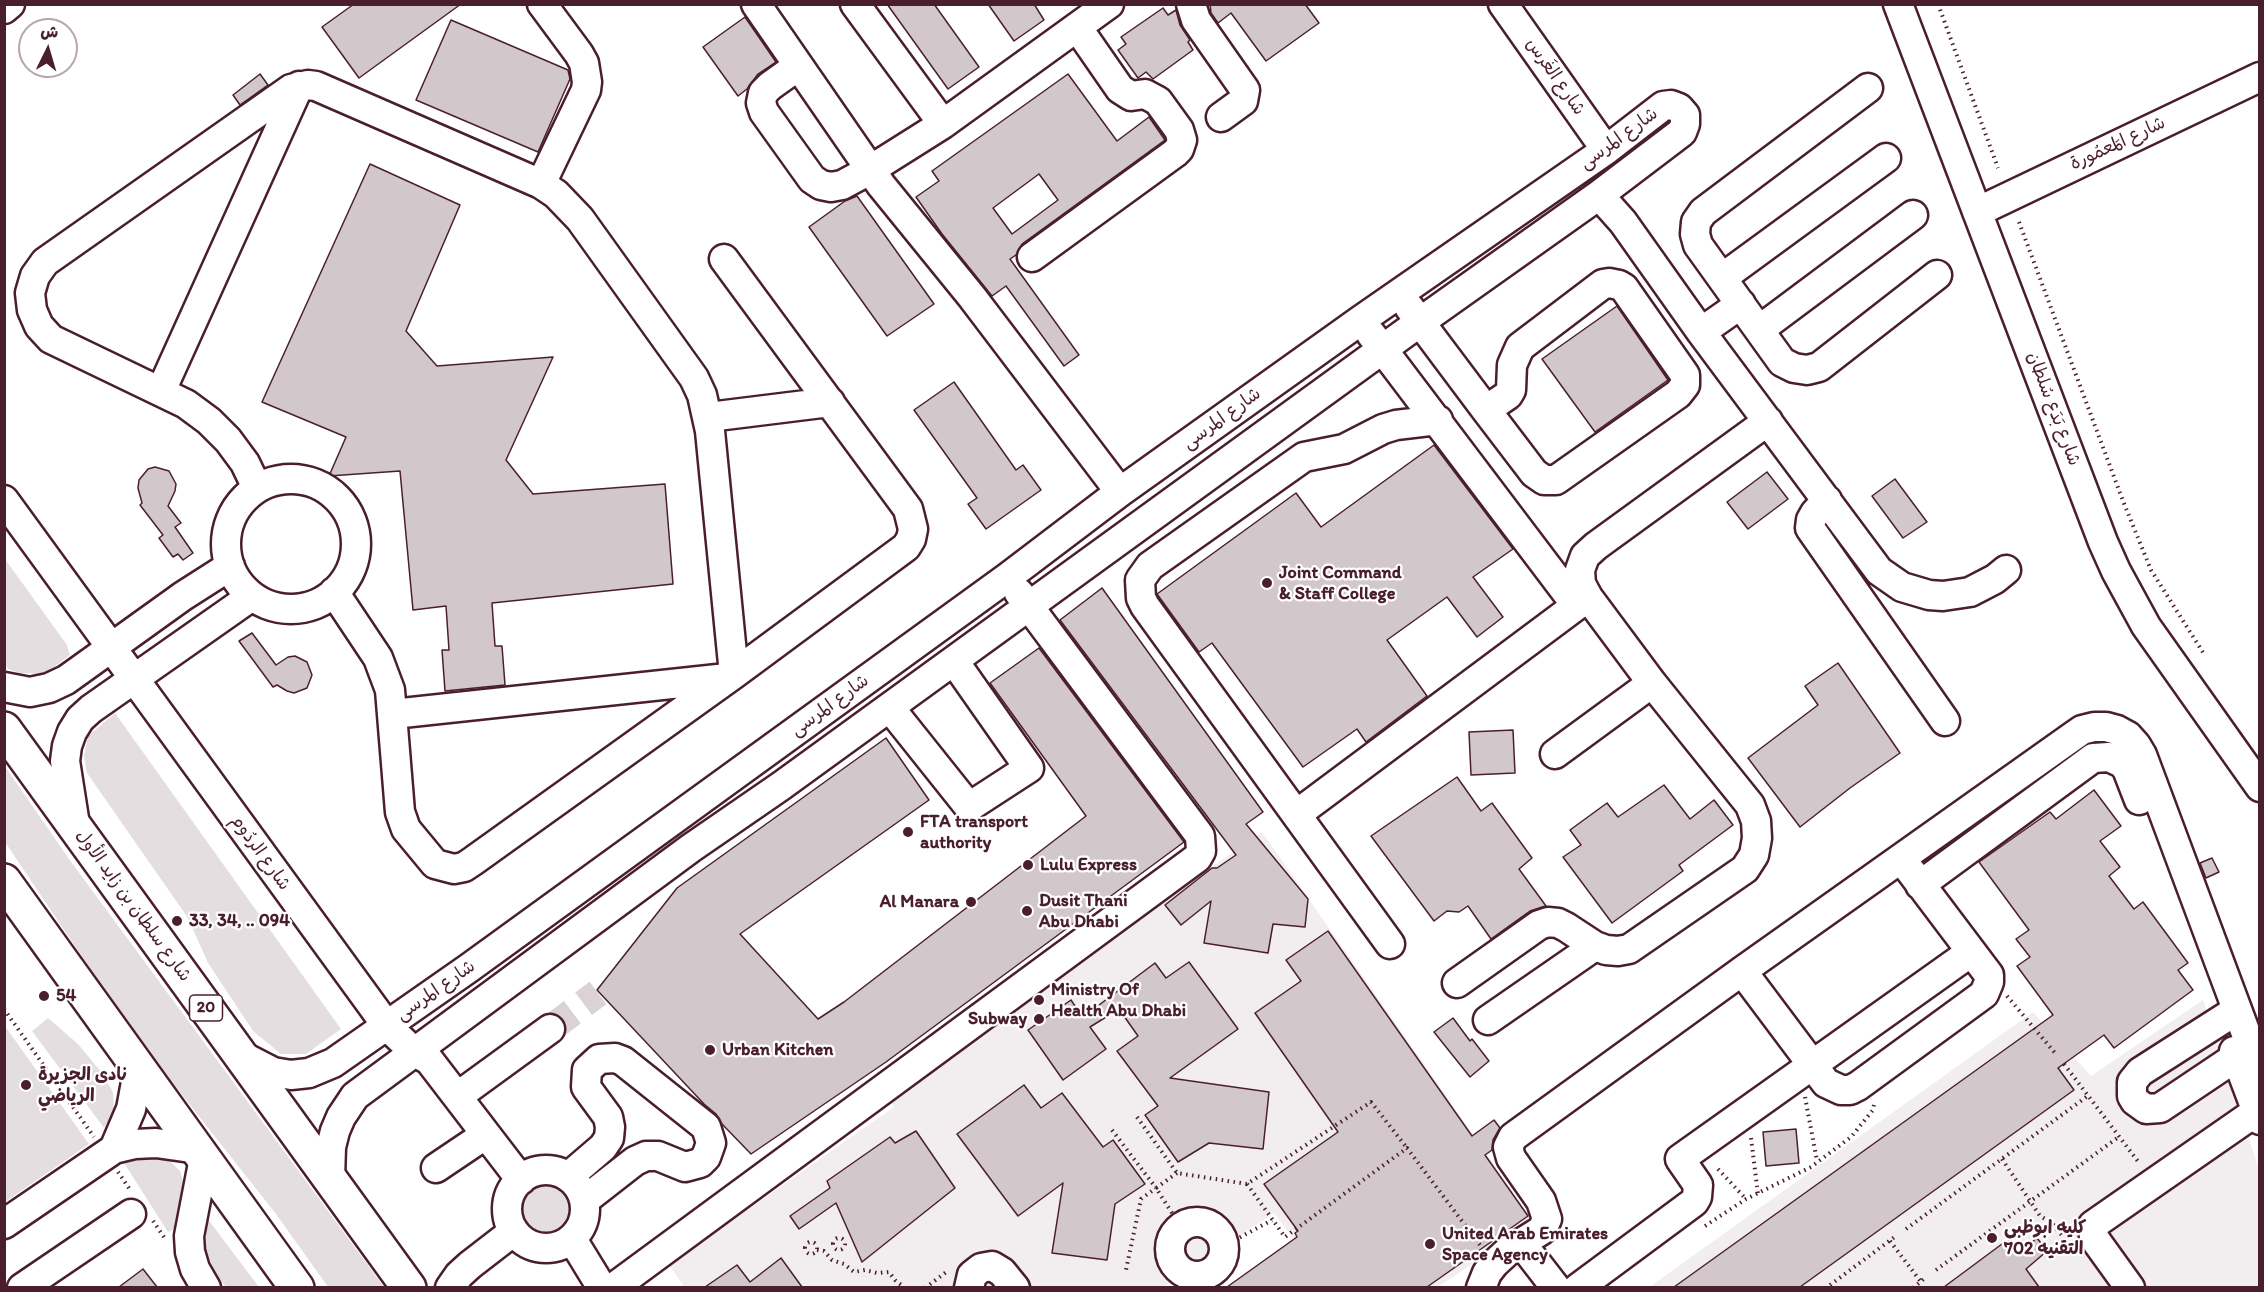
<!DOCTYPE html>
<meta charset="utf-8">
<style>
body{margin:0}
#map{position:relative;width:2264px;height:1292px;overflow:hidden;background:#fff;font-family:Itim,"Playpen Sans Arabic",sans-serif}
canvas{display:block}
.frame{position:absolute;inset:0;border:6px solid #4a1f2b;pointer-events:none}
.north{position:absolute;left:18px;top:18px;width:60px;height:60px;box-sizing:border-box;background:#fff;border:2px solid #b7a5aa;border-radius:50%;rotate:5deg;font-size:16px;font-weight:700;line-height:24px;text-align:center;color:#4a1f2b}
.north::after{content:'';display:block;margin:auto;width:21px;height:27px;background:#4a1f2b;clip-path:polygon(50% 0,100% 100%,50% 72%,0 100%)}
</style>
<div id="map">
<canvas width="2264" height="1292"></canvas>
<div class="frame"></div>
<div class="north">ش</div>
</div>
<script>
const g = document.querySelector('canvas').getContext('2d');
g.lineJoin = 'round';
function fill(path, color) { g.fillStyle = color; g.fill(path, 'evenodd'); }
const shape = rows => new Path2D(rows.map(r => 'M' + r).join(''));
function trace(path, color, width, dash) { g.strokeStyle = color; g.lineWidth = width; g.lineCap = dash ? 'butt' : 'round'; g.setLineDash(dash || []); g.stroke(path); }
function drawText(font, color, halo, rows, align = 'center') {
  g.font = font + ' Itim,"Playpen Sans Arabic",sans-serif'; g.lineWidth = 4.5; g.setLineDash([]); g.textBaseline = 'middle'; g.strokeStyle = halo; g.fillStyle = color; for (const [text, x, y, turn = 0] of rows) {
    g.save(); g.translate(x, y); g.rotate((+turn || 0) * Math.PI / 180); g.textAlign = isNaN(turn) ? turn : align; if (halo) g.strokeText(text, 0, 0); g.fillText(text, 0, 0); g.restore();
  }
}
fill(shape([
 [1262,832,1534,1222,1438,1287,1329,1287,1274,1213,1164,1287,685,1288,669,1265,894,1107,885,1094],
 [2203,1000,2259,1169,2259,1287,1648,1288,2033,1012,2091,1076]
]), '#f2eeef');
fill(shape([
 [5,559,67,645,70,655,45,674,19,673,8,669,5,663],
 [115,713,341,1029,306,1054,281,1054,253,1031,208,963,188,918,87,773,84,756,88,736],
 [4,765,69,859,384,1287,328,1287,276,1214,134,1034,5,842],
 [48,1018,78,1044,102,1073,113,1092,114,1111,104,1128,32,1031],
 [5,1026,89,1144,5,1202,4,1202],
 [151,1154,168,1159,180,1171,185,1188,176,1228,168,1232,124,1163],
 '520 1209a27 27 0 1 1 54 0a27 27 0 1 1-54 0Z',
 [207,1218,259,1287,226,1287,215,1273,205,1248]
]), '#e5dee0');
const building = shape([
 [354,4,461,4,359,78,322,27,354,4],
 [887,4,934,4,979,67,948,89,887,4],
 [988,4,1034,4,1044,20,1014,41,988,4],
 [1210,4,1305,4,1319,23,1266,61,1231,13,1218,23,1211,13,1210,4],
 [1163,8,1168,15,1176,10,1180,25,1190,40,1188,42,1193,50,1153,79,1146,72,1138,78,1118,50,1126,44,1121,37,1163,8],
 [745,17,776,62,758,74,747,89,738,96,703,47,745,17],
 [451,20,568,70,570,79,538,152,416,100,451,20],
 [260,74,268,85,240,105,233,95,260,74],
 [1068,74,1117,141,1149,117,1165,140,1022,244,1016,255,1010,259,1079,355,1064,366,1006,286,992,296,942,234,916,197,939,181,932,171,1068,74],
 [1039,174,1058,200,1012,234,993,208,1039,174],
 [370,164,460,205,406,331,437,366,553,357,506,460,533,494,665,484,673,584,492,603,495,646,502,646,505,685,445,691,442,650,449,650,446,606,413,610,400,471,329,476,346,437,262,402,370,164],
 [857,196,934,304,887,336,809,227,845,201,857,196],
 [1617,306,1668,380,1595,432,1542,359,1617,306],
 [954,382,1016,470,1023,465,1041,490,986,529,968,504,977,498,914,410,954,382],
 [1434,445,1513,549,1473,577,1503,617,1477,637,1447,597,1387,640,1427,696,1366,742,1357,729,1303,767,1212,643,1199,652,1157,594,1296,493,1321,527,1434,445],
 [155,467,169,471,176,484,175,491,168,506,181,523,175,527,193,553,183,560,178,554,173,557,159,538,163,535,140,505,142,503,138,488,139,480,148,469,155,467],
 [1767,472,1788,499,1748,529,1727,502,1767,472],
 [1895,479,1927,522,1903,538,1872,496,1895,479],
 [1102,588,1263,812,1246,824,1308,899,1305,927,1273,924,1268,953,1204,943,1211,901,1181,925,1165,905,1212,868,1217,868,1236,855,1060,620,1102,588],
 [252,633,276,665,288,657,295,656,307,662,312,675,307,688,294,693,287,691,277,685,273,687,239,641,252,633],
 [1039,648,1184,842,886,1062,751,1154,722,1124,716,1114,704,1104,597,990,677,888,886,738,929,800,740,934,818,1019,844,1002,1086,816,990,683,1039,648],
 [1838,663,1900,753,1850,788,1800,827,1748,758,1818,705,1805,686,1838,663],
 [1513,730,1515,773,1471,775,1469,732,1513,730],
 [1457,777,1481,811,1492,803,1532,858,1519,869,1546,906,1530,911,1491,939,1468,906,1459,912,1447,911,1434,921,1371,836,1457,777],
 [1664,785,1690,819,1714,800,1733,825,1679,865,1683,871,1612,923,1563,857,1581,845,1570,830,1607,803,1618,817,1664,785],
 [2094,790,2121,826,2100,841,2120,867,2109,876,2134,909,2143,902,2188,963,2178,970,2193,990,2114,1048,2104,1035,2058,1068,2074,1090,1800,1287,1674,1287,2053,1015,2017,966,2030,957,2016,939,2029,930,1979,862,2050,812,2056,819,2094,790],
 [2212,858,2219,872,2206,878,2200,863,2212,858],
 [1328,931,1472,1136,1494,1120,1500,1128,1493,1140,1492,1150,1485,1155,1528,1216,1427,1287,1227,1287,1297,1237,1295,1233,1298,1231,1264,1184,1338,1132,1255,1013,1301,981,1286,960,1328,931],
 [1189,962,1238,1029,1170,1078,1269,1092,1263,1149,1209,1143,1178,1162,1145,1115,1158,1106,1117,1051,1138,1036,1119,1009,1090,1027,1106,1049,1063,1080,1028,1030,1071,1000,1081,1015,1094,1007,1095,1008,1155,963,1166,978,1189,962],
 [1453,1018,1470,1041,1472,1039,1489,1061,1470,1077,1434,1032,1453,1018],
 [1024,1085,1041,1108,1062,1093,1103,1147,1113,1140,1145,1184,1115,1204,1107,1260,1052,1253,1063,1183,1018,1216,957,1134,1024,1085],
 [1796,1129,1799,1163,1766,1166,1763,1132,1796,1129],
 [916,1131,955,1188,862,1262,836,1203,799,1229,790,1216,830,1188,827,1181,890,1137,895,1143,916,1131],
 [2037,1238,2047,1251,2026,1269,2039,1287,1944,1287,2006,1241,2016,1255,2037,1238],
 [781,1258,802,1287,705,1287,737,1265,750,1282,781,1258],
 [143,1269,157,1287,119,1287,143,1269]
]);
fill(building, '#d2c7cb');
trace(building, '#4a1f2b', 1.5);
trace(shape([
 [550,1029,598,993]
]), '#dbd2d5', 28, [28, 14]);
const minor = shape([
 [756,4,881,185,972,297,1120,492],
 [855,4,943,124],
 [1191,4,1196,20,1245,90,1243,101,1221,117],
 [1503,4,1606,150],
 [1898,4,2103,542,2116,571,2146,626,2260,787],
 [4,9,10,4],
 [798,66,770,86,763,93,761,103,764,112,812,179,821,185,831,187,842,185,870,170,943,124,1109,4],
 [1868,88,1703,212,1696,222,1695,234,1698,245,1782,362,1794,368,1807,370,1819,367,1937,275],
 [541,184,586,90,587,82,584,63,579,54,542,4],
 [1599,195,1623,222,1701,332,1879,571,1902,587,1929,595,1943,596,1970,592,1995,579,2006,570],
 [1977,212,2260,77],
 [1032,257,1175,153,1179,149,1182,140,1179,130,1158,101,1145,94,1131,96,1120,89,1077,27],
 [1722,278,1886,158],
 [1409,307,1420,322,1486,410,1534,473,1544,480,1556,480,1678,394,1685,385,1685,375,1624,288,1619,285,1609,283,1603,284,1520,347,1512,365,1511,390,1508,395,1486,410],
 [1759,330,1913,215],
 [1701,332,1741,304],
 [1371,334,1576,605],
 [161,391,299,86],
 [709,417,830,402],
 '226 544a65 65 0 1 1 130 0a65 65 0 1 1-130 0Z',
 [257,488,245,463,228,440,209,421,186,404,51,339,39,326,32,310,30,293,35,276,45,262,291,89,308,85,316,86,541,184,556,194,580,219,694,378,702,395,710,431,734,674],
 [4,500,387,1026,413,1051,429,1060,521,1180],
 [1827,500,1815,513,1811,520,1810,528,1945,721],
 [334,592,378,658,390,690,400,812,406,829,435,864,454,869,464,867,473,861,734,674,906,547,911,539,913,529,908,509,724,259],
 [4,687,30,692,49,688,66,680,183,596,230,566],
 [890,708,969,807,1029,768,954,661],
 [393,714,727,678],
 [1555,754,1652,683],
 [1297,814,1588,597],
 [75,825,65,761,67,746,72,732,80,719,91,709,252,596],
 [1920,885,2093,758,2109,757,2122,763,2127,769,2139,800],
 [1390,944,1145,606,1141,598,1140,580,1150,566,1304,457,1344,449,1383,429,1396,425,1438,420],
 [1742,971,1826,1083,1841,1090,1850,1090,1858,1086,1984,994,1989,982,1989,975,1909,869],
 [1457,983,1539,925,1548,922,1558,923,1566,927,1595,946,1606,950,1618,951,1629,949,1745,869,1754,855,1757,838,1756,821,1750,805,1652,683,1588,597,1581,584,1580,570,1585,556,1596,546,1768,421],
 [1488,1020,1595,946],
 [2234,1051,2260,1120],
 [240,1055,273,1072,291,1075,309,1073,333,1063,469,968,1008,577,1120,492,1361,320,1606,150,1663,106,1671,105,1679,108,1685,115,1685,124,1682,132,1599,195,1420,322,781,786,691,848,355,1096,341,1117,335,1131,331,1147,330,1179],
 [2236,1057,2160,1108,2146,1109,2135,1101,2132,1096,2132,1082,2140,1072,2237,1010],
 [458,1096,550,1029],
 [114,1149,131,1109,139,1066],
 [204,1158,189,1236,190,1252,195,1269,206,1288],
 [436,1168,485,1135],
 '507 1209a39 39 0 1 1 78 0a39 39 0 1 1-78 0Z',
 [568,1177,603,1147,609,1138,610,1127,608,1117,586,1087,587,1070,599,1059,615,1058,623,1061,706,1127,711,1143,706,1157,700,1163,685,1167,658,1156,646,1156,635,1161,585,1200],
 '1170 1249a27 27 0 1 1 54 0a27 27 0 1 1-54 0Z',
 [4,1224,114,1149,135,1144,156,1143,198,1149],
 [572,1239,602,1288],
 [1522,1244,1556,1288],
 [22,1288,131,1214],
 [450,1288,459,1275,470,1265,514,1231],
 [613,1288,1197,858,1201,851,1200,836,1019,593],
 [969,1288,972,1275,981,1268,992,1266,1002,1272,1015,1288],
 [1481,1288,1487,1273,1494,1264,1507,1252,1542,1230,1547,1219,1541,1201,1511,1158,1508,1147,1513,1137,1742,971,2072,737,2082,730,2094,727,2106,727,2117,730,2128,736,2136,745,2142,755,2260,1071],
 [1578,1288,1694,1202,1697,1197,1698,1185,1680,1159,1971,952],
 [2130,1288,2094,1238,2093,1225,2260,1109]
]);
const major = shape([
 [4,729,409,1288],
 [4,881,297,1288]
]);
trace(minor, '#4a1f2b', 33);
trace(major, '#4a1f2b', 38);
trace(shape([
 [1938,4,1998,168],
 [2019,222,2123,501,2151,570,2204,654],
 [2007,996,2055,1053],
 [4,1009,94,1137],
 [2064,1064,2140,1164],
 [1805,1097,1817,1161],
 [1137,1117,1177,1173,1247,1184,1371,1102,1407,1148],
 [1112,1130,1156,1188,1141,1199,1126,1270],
 [1751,1138,1758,1194],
 [2002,1159,2040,1216,2052,1223,2071,1247],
 [1718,1169,1746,1199],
 [118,1172,131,1191],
 [1177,1173,1156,1188,1181,1227],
 [1247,1184,1285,1237,1407,1148,1480,1245],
 [153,1221,166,1240],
 [1705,1226,1746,1199,1811,1167,1851,1137,1873,1110,1874,1105],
 [1906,1229,2089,1095],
 '833 1244a6 6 0 1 1 12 0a6 6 0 1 1-12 0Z',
 [1890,1241,1921,1282],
 '805 1248a6 6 0 1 1 12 0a6 6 0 1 1-12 0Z',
 [1224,1246,1272,1220],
 [817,1250,824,1251,832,1260,844,1264,854,1272,865,1270,877,1273,889,1272,895,1280,905,1288],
 [1936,1270,2120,1136],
 [1830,1285,1896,1236],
 [925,1288,949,1270],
 [1913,1288,1926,1277]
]), '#4a1f2b', 4, [1.5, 4.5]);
trace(minor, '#fff', 28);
trace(major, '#fff', 33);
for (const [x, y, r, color] of [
 [1267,583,6,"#4a1f2b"],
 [908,832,6,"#4a1f2b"],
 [1028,865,6,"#4a1f2b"],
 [971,902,6,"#4a1f2b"],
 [1027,911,6,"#4a1f2b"],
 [177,921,6,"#4a1f2b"],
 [44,996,6,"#4a1f2b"],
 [1039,1000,6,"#4a1f2b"],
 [1039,1019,6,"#4a1f2b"],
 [710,1050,6,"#4a1f2b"],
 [26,1085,6,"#4a1f2b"],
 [1992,1238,6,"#4a1f2b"],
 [1430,1244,6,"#4a1f2b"]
]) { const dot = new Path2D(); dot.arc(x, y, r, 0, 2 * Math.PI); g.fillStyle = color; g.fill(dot); trace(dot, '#fff', 2); }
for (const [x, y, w] of [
 [206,1008,33]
]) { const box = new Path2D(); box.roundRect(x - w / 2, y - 13, w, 26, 4.5); g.fillStyle = '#fff'; g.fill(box); trace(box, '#4a1f2b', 1.5); }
drawText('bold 16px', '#4a1f2b', null, [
 ["20",206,1008]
]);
drawText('18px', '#4a1f2b', '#fff', [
 ["شارع الغَرس",1555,77,55],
 ["شارع المرسى",1619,139,-36],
 ["شارع المَعمُورة",2118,144,-25],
 ["شارع بَدَع سُلطان",2053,409,69],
 ["شارع المرسى",1222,419,-36],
 ["شارع المرسى",830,706,-36],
 ["شارع الردُوم",260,853,54],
 ["شارع سلطان بن زايد الأول",133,906,54],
 ["شارع المرسى",436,991,-35]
]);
drawText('bold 18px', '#4a1f2b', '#fff', [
 ["Joint Command",1279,573],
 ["& Staff College",1279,594],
 ["FTA transport",920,822],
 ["authority",920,843],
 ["Lulu Express",1040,865],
 ["Dusit Thani",1039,901],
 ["Abu Dhabi",1039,922],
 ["Al Manara",959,902,"right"],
 ["33, 34, .. 094",189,921],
 ["Ministry Of",1051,990],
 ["Health Abu Dhabi",1051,1011],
 ["54",56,996],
 ["Subway",1027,1019,"right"],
 ["Urban Kitchen",722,1050],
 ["نادى الجزيرة",38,1075],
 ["الرياضي",38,1096],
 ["كليه ابوظبي",2004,1228],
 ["التقنيه 702",2004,1249],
 ["United Arab Emirates",1442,1234],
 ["Space Agency",1442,1255]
], 'left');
</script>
